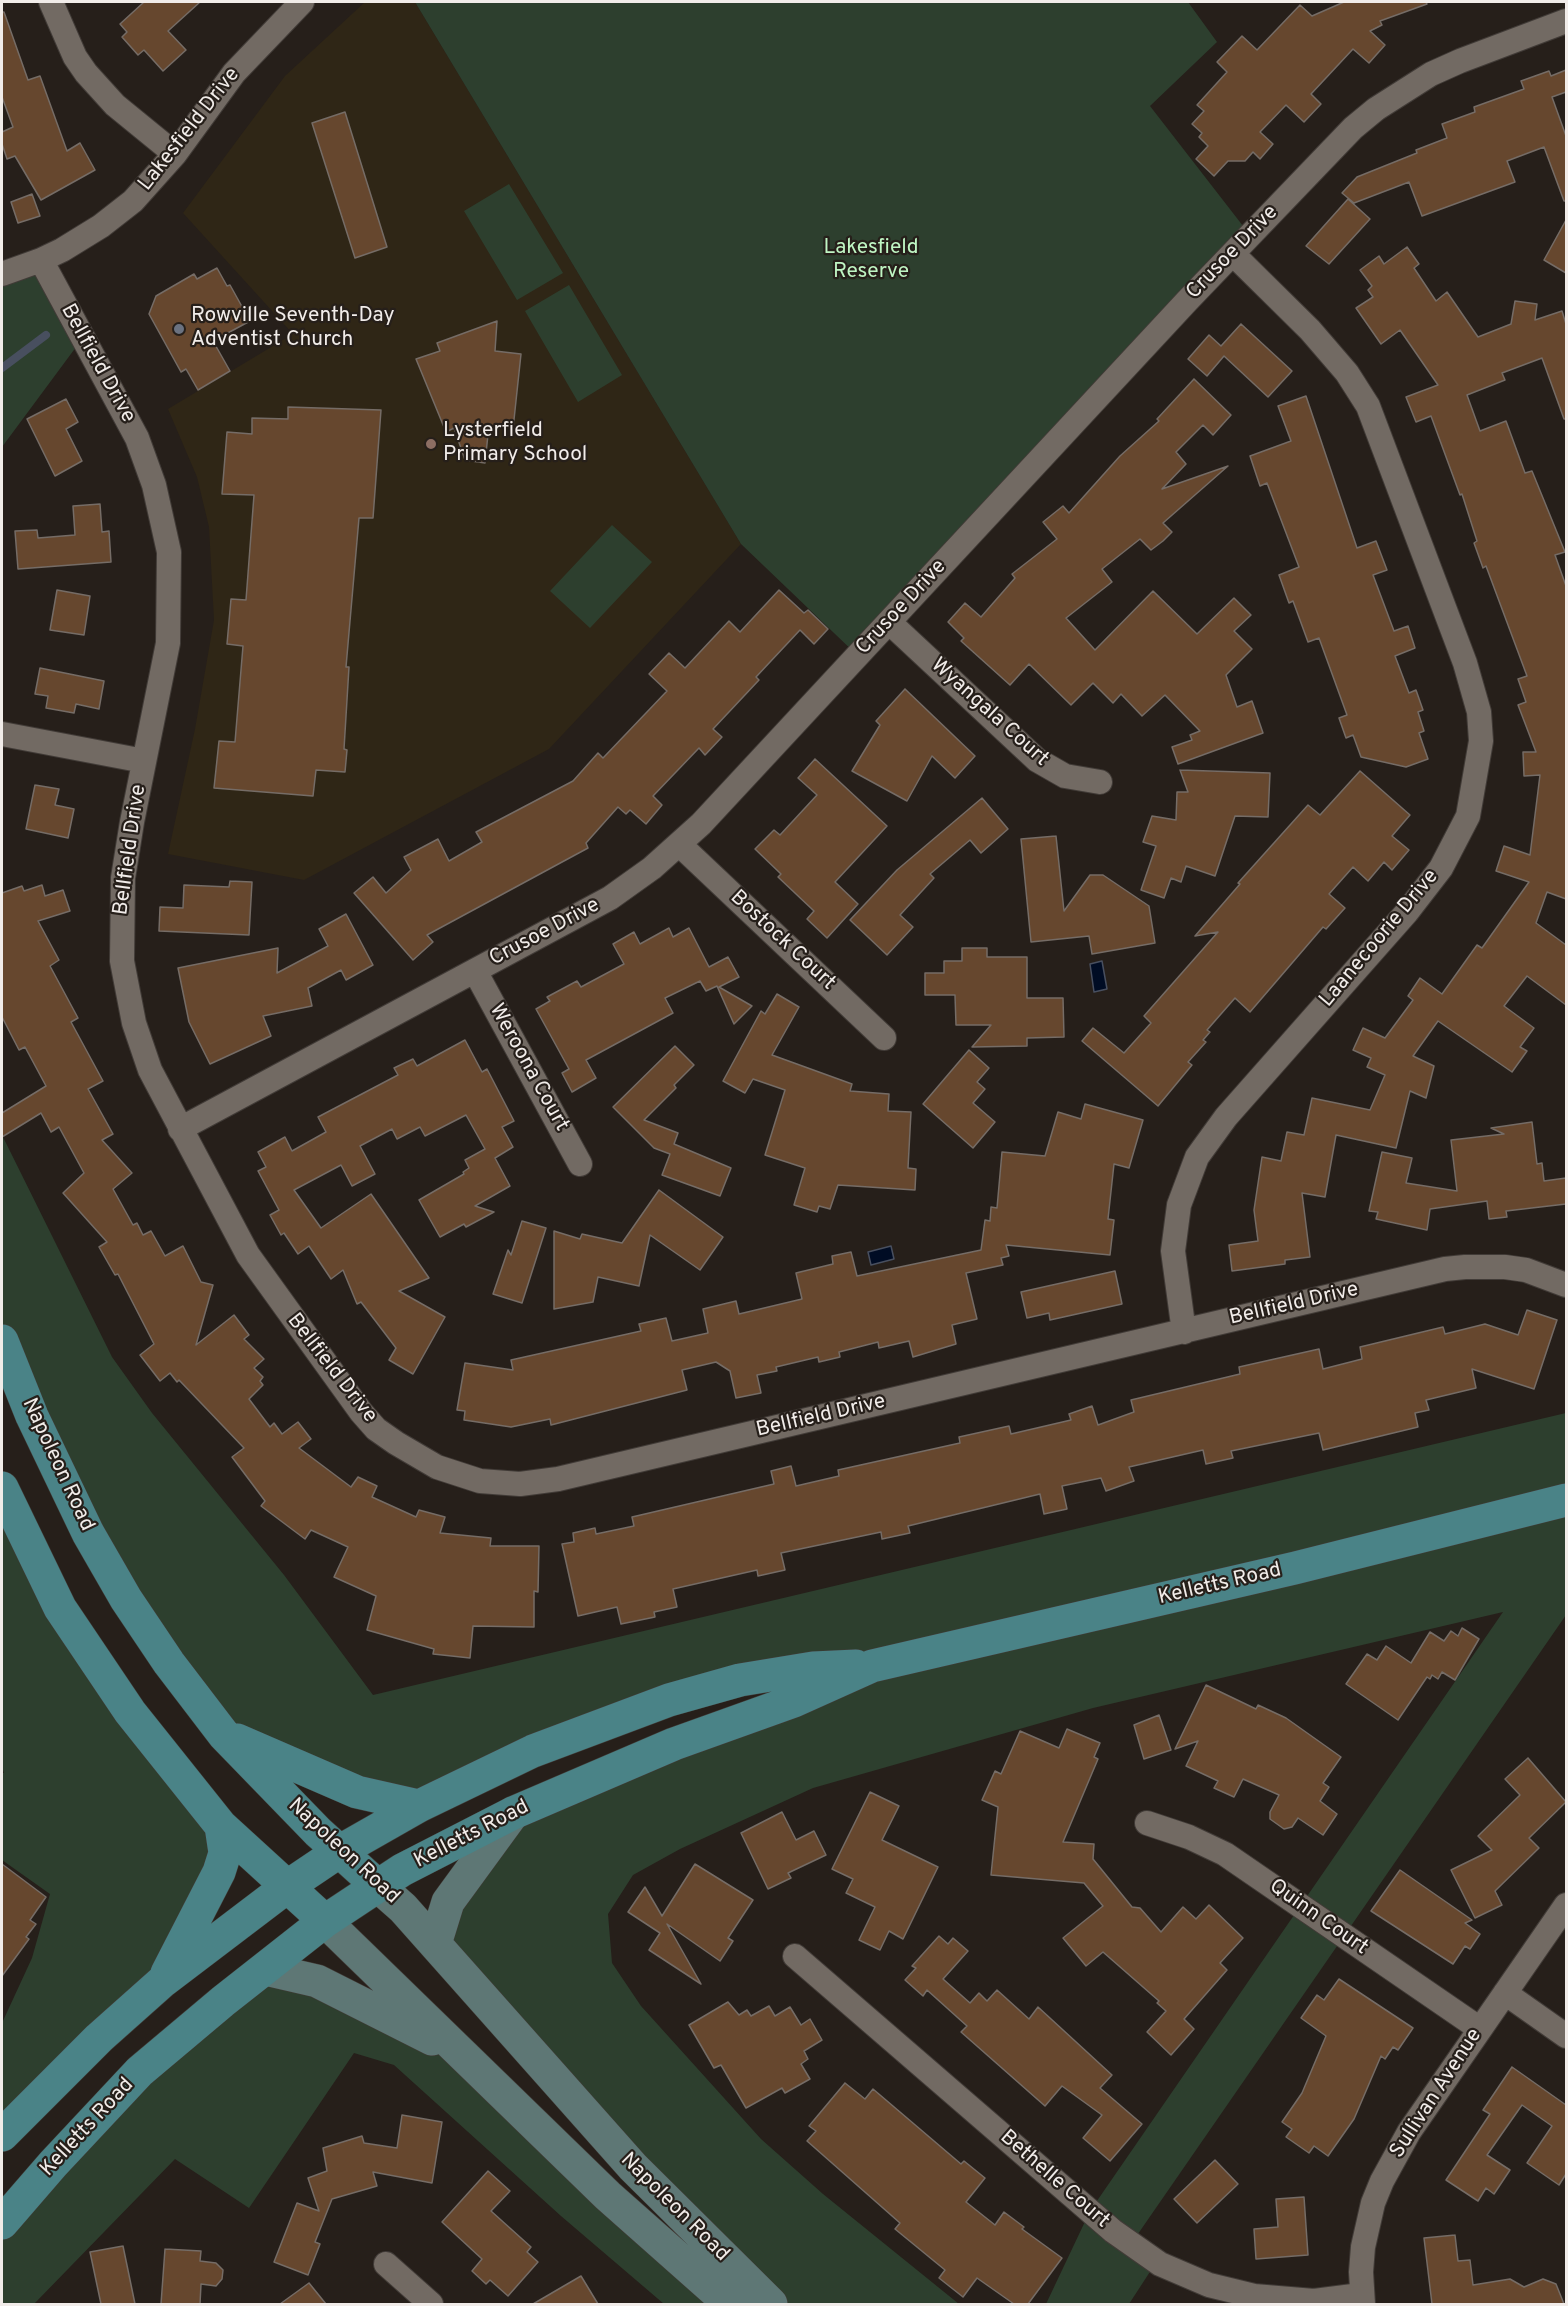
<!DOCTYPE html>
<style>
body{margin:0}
#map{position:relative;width:1568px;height:2306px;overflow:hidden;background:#261f1a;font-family:Overpass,sans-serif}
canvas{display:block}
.frame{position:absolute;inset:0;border:3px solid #f1ece9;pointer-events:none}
</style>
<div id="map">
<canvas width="1568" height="2306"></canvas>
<div class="frame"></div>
</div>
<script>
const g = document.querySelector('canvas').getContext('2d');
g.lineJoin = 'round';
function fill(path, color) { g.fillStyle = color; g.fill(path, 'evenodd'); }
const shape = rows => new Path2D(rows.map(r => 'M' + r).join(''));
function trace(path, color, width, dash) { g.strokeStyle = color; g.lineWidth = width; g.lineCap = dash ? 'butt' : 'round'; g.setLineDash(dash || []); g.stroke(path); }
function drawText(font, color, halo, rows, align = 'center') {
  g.font = font + ' Overpass,sans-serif'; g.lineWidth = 4.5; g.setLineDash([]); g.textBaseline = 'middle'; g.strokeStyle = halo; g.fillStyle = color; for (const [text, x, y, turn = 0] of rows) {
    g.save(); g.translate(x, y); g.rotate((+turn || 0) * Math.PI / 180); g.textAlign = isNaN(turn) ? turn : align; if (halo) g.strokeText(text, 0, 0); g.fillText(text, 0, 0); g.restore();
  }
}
fill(shape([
 [365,2,415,2,741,544,549,749,304,880,168,854,195,729,214,620,209,527,197,477,168,409,293,334,183,213,285,76]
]), '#2f2616');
fill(shape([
 [415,2,1188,2,1217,42,1150,106,1250,235,858,656,741,544],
 [509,184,563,273,517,300,464,211],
 [41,260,82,339,2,447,2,274],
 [569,285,622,375,578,402,525,311],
 [612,525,652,562,590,628,550,591],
 [2,1135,112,1357,152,1413,284,1575,373,1695,1566,1413,1566,1615,1131,2244,1157,2261,1129,2304,1046,2304,1090,2211,1503,1612,1093,1708,813,1788,680,1849,633,1875,608,1914,612,1963,641,2006,761,2139,823,2194,959,2304,771,2304,435,1944,513,1813,870,1667,740,1680,419,1806,224,1735,169,1663,2,1341],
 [2,1488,221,1826,163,1981,2,2135,2,2023,32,1958,50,1894,2,1860,2,1773,4,1773,2,1767],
 [265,1969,458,2052,730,2304,664,2304,561,2216,394,2065,354,2053,249,2208,175,2159,34,2304,2,2304,2,2223]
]), '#2d3f2e');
const water = shape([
 [1102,961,1107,989,1094,992,1090,964,1102,961],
 [891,1246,894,1259,871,1265,868,1252,891,1246]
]);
fill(water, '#000c24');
trace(water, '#484f5f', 1.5);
trace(shape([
 [2,368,46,335]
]), '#484f5f', 8);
const building = shape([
 [144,2,200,2,168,31,186,50,163,71,144,50,138,55,122,37,127,32,120,24,144,2],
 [1344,2,1426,2,1427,4,1380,21,1382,25,1370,31,1385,45,1369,63,1353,49,1311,94,1321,104,1304,122,1286,105,1260,132,1273,144,1260,159,1253,152,1245,161,1228,161,1214,176,1196,159,1208,146,1199,137,1202,133,1192,124,1204,111,1197,105,1227,72,1217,62,1242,36,1257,50,1300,5,1312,16,1344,2],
 [2,12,4,12,28,80,40,76,67,151,80,143,95,170,41,200,15,156,7,159,2,144,2,132,13,127,2,97,2,12],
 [1566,70,1566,92,1552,97,1566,136,1566,201,1564,201,1544,147,1507,161,1515,182,1422,216,1409,182,1354,203,1342,193,1357,177,1417,153,1416,150,1447,138,1442,124,1475,112,1474,107,1524,89,1521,81,1549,71,1551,76,1566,70],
 [345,112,387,247,355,258,312,123,345,112],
 [32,194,40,216,18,223,11,202,32,194],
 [1348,199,1370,219,1329,264,1306,246,1348,199],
 [1566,220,1566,273,1544,260,1566,220],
 [1407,247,1419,264,1414,268,1436,301,1447,292,1478,337,1511,324,1515,301,1537,304,1535,320,1562,311,1566,324,1566,419,1564,419,1542,358,1502,373,1505,380,1467,395,1480,431,1506,421,1525,473,1532,471,1565,552,1555,555,1566,586,1566,899,1547,892,1536,923,1566,945,1566,1005,1527,976,1504,1006,1534,1028,1520,1047,1527,1051,1512,1072,1438,1021,1413,1056,1434,1066,1426,1098,1410,1091,1396,1148,1336,1135,1325,1197,1302,1193,1310,1257,1285,1260,1285,1264,1232,1271,1229,1245,1258,1241,1254,1210,1262,1157,1281,1161,1287,1132,1304,1135,1312,1098,1370,1110,1385,1075,1367,1067,1371,1058,1353,1050,1363,1028,1385,1038,1413,1000,1408,996,1420,978,1442,994,1477,945,1482,948,1529,882,1496,871,1504,846,1530,855,1540,775,1524,776,1523,752,1536,752,1518,705,1526,702,1518,679,1527,676,1486,566,1483,568,1474,543,1477,541,1462,494,1460,495,1431,416,1416,422,1406,397,1438,385,1400,330,1381,344,1356,308,1373,297,1368,290,1372,286,1360,270,1379,256,1384,264,1407,247],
 [217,268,227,286,230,285,250,321,213,341,230,371,198,390,186,369,181,372,149,314,156,296,194,274,197,279,217,268],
 [497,321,495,351,521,354,513,429,489,425,485,463,465,460,454,428,446,432,416,359,440,351,437,343,497,321],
 [1241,324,1292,371,1268,397,1224,356,1207,376,1188,359,1209,335,1221,346,1241,324],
 [1194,379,1231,415,1213,435,1203,425,1176,452,1186,464,1162,489,1228,466,1163,523,1172,532,1163,541,1151,550,1140,539,1102,569,1112,582,1066,618,1095,650,1153,591,1197,634,1234,598,1251,615,1234,631,1252,649,1226,675,1237,707,1252,701,1263,733,1178,764,1172,747,1192,740,1190,735,1200,731,1165,695,1142,716,1121,694,1113,703,1093,683,1071,705,1029,664,1010,685,961,641,964,638,948,622,965,603,981,617,1015,578,1012,574,1057,539,1043,522,1063,506,1069,513,1120,456,1159,421,1157,419,1194,379],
 [1306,396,1357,548,1376,541,1387,570,1373,575,1394,631,1408,626,1415,648,1395,656,1409,693,1416,690,1423,710,1418,712,1424,731,1419,733,1428,759,1406,767,1361,757,1353,735,1346,738,1339,718,1347,715,1319,638,1308,642,1293,601,1289,603,1279,575,1299,567,1267,483,1260,486,1250,456,1291,441,1278,406,1306,396],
 [66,399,78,422,66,429,82,461,55,476,27,419,66,399],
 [288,407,381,410,373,518,359,518,346,667,349,667,344,749,347,750,345,772,316,770,313,796,214,788,219,741,235,742,243,646,227,644,231,599,246,600,254,495,222,494,227,432,252,434,252,418,288,419,288,407],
 [100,504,102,532,109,531,111,562,18,569,15,531,37,530,38,538,75,535,73,506,100,504],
 [57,590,90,596,84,635,50,630,57,590],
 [779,590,804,613,808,610,828,629,814,644,800,630,756,677,759,680,713,729,722,737,705,755,699,748,653,796,662,805,646,824,630,810,626,814,618,807,586,843,588,848,427,935,433,942,413,960,354,893,373,877,386,893,411,870,404,857,438,839,449,861,482,842,476,832,573,781,598,753,603,758,667,691,649,674,669,653,685,668,729,621,740,632,779,590],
 [40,668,104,681,99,709,76,704,74,713,46,708,48,696,35,694,40,668],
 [905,689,975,756,955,778,932,756,907,801,852,771,880,725,876,721,905,689],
 [815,759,887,826,835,882,858,904,827,938,807,919,814,911,778,877,781,874,755,849,774,830,780,835,817,795,798,778,815,759],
 [1180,770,1270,773,1268,817,1235,816,1215,876,1186,866,1181,882,1171,878,1164,898,1141,890,1156,846,1143,842,1152,816,1176,820,1177,792,1188,792,1180,770],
 [1360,771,1410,815,1392,836,1409,850,1392,870,1384,862,1368,881,1353,867,1329,894,1345,908,1326,929,1323,927,1250,1012,1235,998,1207,1030,1210,1032,1203,1040,1206,1042,1188,1062,1192,1065,1158,1106,1082,1041,1093,1028,1124,1053,1151,1023,1144,1016,1218,932,1195,936,1240,884,1238,883,1308,805,1320,815,1360,771],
 [35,785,59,789,55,805,74,809,68,838,26,829,35,785],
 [982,798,1008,829,981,853,970,840,930,874,934,878,900,915,913,927,887,955,850,920,897,870,982,798],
 [1056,836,1064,911,1090,875,1103,875,1149,906,1155,943,1092,954,1089,936,1031,942,1021,839,1056,836],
 [230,881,252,882,249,935,159,931,160,907,183,908,184,885,229,887,230,881],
 [42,885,45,896,63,890,70,911,38,921,59,960,50,966,78,1018,71,1022,103,1081,88,1089,113,1134,102,1140,132,1173,113,1189,133,1225,137,1223,143,1235,151,1231,165,1256,183,1246,201,1282,213,1285,196,1345,234,1315,249,1335,244,1339,264,1359,254,1368,263,1377,260,1381,263,1385,249,1399,270,1427,274,1423,282,1434,298,1422,311,1439,299,1448,351,1487,358,1477,377,1486,372,1497,416,1517,419,1510,445,1517,440,1533,491,1538,490,1546,539,1546,538,1592,534,1591,534,1627,473,1626,470,1658,433,1654,434,1649,367,1630,376,1596,334,1577,348,1547,311,1530,305,1539,261,1506,265,1501,232,1457,244,1448,179,1380,177,1382,170,1373,160,1381,140,1355,154,1344,118,1274,115,1275,99,1247,107,1242,63,1193,84,1173,59,1127,51,1132,41,1113,2,1137,2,1113,46,1086,25,1047,19,1050,2,1017,2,893,22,886,24,891,42,885],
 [346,914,373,965,346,980,341,970,308,988,312,1006,263,1016,271,1036,210,1064,189,1022,178,968,278,948,277,973,328,946,319,929,346,914],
 [669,928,673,937,689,928,709,967,728,957,739,977,719,987,752,1006,734,1024,717,986,706,991,700,981,665,998,673,1013,586,1060,596,1078,572,1092,562,1073,569,1069,536,1009,550,1001,547,997,577,981,581,987,624,964,613,944,634,932,640,944,669,928],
 [962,948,987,948,987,957,1027,957,1027,998,1063,998,1064,1037,1027,1038,1027,1046,972,1047,991,1025,956,1025,955,995,925,995,925,973,944,973,944,961,962,961,962,948],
 [777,994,799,1007,772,1055,852,1084,850,1091,889,1094,888,1111,911,1112,908,1168,916,1169,915,1190,838,1185,830,1209,819,1206,817,1212,794,1205,805,1168,765,1155,785,1090,753,1079,745,1093,723,1081,761,1011,765,1014,777,994],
 [465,1040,482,1072,487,1069,514,1121,502,1127,513,1147,495,1158,510,1186,475,1206,494,1212,466,1227,464,1224,440,1237,419,1200,464,1174,463,1172,469,1168,465,1160,485,1149,466,1115,425,1136,420,1127,397,1139,392,1129,360,1146,375,1174,352,1186,341,1165,294,1190,321,1228,371,1194,429,1278,399,1291,445,1317,413,1374,389,1360,396,1348,361,1302,357,1304,343,1270,331,1279,309,1246,298,1254,284,1233,281,1235,270,1215,279,1210,258,1171,266,1167,258,1152,285,1137,292,1151,326,1132,318,1117,398,1075,394,1068,413,1059,417,1066,465,1040],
 [675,1046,694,1065,674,1085,676,1088,644,1120,678,1133,674,1144,731,1168,720,1196,662,1175,670,1154,654,1148,613,1107,675,1046],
 [969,1050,989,1068,977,1082,985,1089,973,1103,995,1122,973,1148,923,1104,969,1050],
 [1085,1104,1143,1120,1129,1168,1114,1164,1108,1219,1114,1220,1110,1255,1006,1245,1009,1256,1001,1258,1003,1265,966,1273,977,1319,952,1325,956,1344,913,1357,909,1341,879,1348,878,1342,839,1352,840,1357,819,1362,818,1357,776,1367,777,1371,757,1375,761,1393,736,1398,730,1371,716,1362,682,1370,687,1390,551,1425,550,1419,511,1427,464,1420,465,1411,457,1410,465,1363,513,1370,511,1360,641,1331,639,1324,666,1318,672,1341,708,1333,703,1309,736,1301,739,1314,802,1299,796,1273,833,1264,832,1256,851,1252,857,1276,981,1250,985,1220,990,1221,991,1207,997,1208,1002,1152,1045,1156,1058,1112,1081,1119,1085,1104],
 [1532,1122,1537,1164,1542,1163,1544,1181,1566,1178,1566,1204,1506,1211,1507,1217,1489,1219,1487,1201,1430,1209,1427,1230,1376,1219,1378,1212,1369,1211,1382,1152,1412,1158,1406,1183,1457,1191,1451,1140,1504,1134,1491,1128,1532,1122],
 [659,1190,723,1237,700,1270,650,1235,639,1286,598,1277,593,1302,554,1309,554,1231,580,1239,582,1234,622,1243,659,1190],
 [522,1221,546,1228,522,1303,493,1294,508,1250,511,1255,522,1221],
 [1115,1271,1122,1304,1050,1320,1049,1313,1027,1318,1021,1292,1115,1271],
 [1527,1310,1557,1320,1534,1389,1472,1369,1476,1388,1426,1400,1429,1410,1415,1413,1418,1427,1323,1450,1319,1433,1231,1451,1233,1458,1206,1464,1203,1450,1129,1467,1134,1481,1106,1491,1101,1478,1062,1486,1067,1509,1044,1514,1040,1494,908,1526,910,1533,882,1539,881,1532,781,1553,785,1570,758,1576,757,1570,673,1589,677,1607,654,1612,655,1617,621,1624,617,1607,578,1616,562,1544,574,1542,573,1533,595,1528,596,1534,634,1526,632,1517,774,1484,771,1471,791,1466,796,1486,839,1476,838,1470,960,1443,959,1437,1009,1426,1011,1434,1071,1420,1069,1414,1092,1406,1098,1425,1134,1412,1131,1400,1240,1374,1239,1367,1319,1349,1323,1369,1362,1359,1360,1347,1443,1327,1445,1334,1485,1324,1518,1335,1527,1310],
 [1462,1628,1479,1639,1455,1680,1442,1672,1438,1679,1432,1675,1430,1679,1427,1677,1398,1720,1346,1684,1367,1654,1377,1660,1386,1646,1411,1663,1430,1632,1444,1641,1451,1631,1458,1636,1462,1628],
 [1206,1685,1256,1709,1258,1705,1286,1718,1341,1757,1323,1783,1329,1787,1320,1801,1337,1814,1323,1835,1298,1818,1292,1827,1284,1829,1270,1819,1270,1812,1279,1795,1243,1779,1234,1797,1214,1788,1218,1781,1186,1766,1198,1741,1175,1749,1206,1685],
 [1159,1715,1171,1750,1144,1759,1134,1725,1159,1715],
 [1067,1729,1100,1743,1094,1757,1098,1759,1063,1842,1094,1844,1093,1859,1132,1907,1140,1908,1161,1932,1183,1907,1196,1919,1209,1905,1243,1938,1220,1963,1227,1970,1184,2019,1194,2029,1171,2055,1147,2032,1166,2011,1157,2003,1159,2001,1103,1952,1086,1966,1063,1938,1103,1906,1084,1883,991,1875,998,1807,982,1800,995,1771,1001,1774,1020,1731,1059,1748,1067,1729],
 [1528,1758,1566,1802,1529,1838,1539,1848,1495,1891,1502,1905,1475,1918,1451,1870,1492,1850,1478,1836,1520,1795,1505,1779,1528,1758],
 [870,1792,899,1806,882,1840,938,1867,903,1939,889,1931,880,1950,859,1940,875,1907,846,1893,853,1879,832,1869,870,1792],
 [782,1812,796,1840,814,1831,826,1855,788,1873,791,1878,768,1889,741,1833,782,1812],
 [2,1864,46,1897,30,1920,36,1924,26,1937,29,1939,2,1976,2,1864],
 [695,1864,753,1900,728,1938,733,1941,720,1961,667,1924,701,1984,649,1950,660,1933,628,1912,645,1887,662,1916,695,1864],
 [1400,1870,1472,1920,1465,1923,1480,1934,1470,1949,1465,1946,1453,1964,1371,1911,1400,1870],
 [939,1936,948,1944,953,1938,968,1951,943,1979,970,2003,979,1993,987,2001,997,1990,1029,2019,1038,2007,1112,2075,1100,2088,1142,2124,1110,2161,1083,2138,1102,2115,1062,2086,1045,2106,961,2032,967,2026,927,1990,923,1996,905,1980,916,1968,912,1966,939,1936],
 [1339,1979,1413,2028,1398,2050,1393,2047,1385,2059,1381,2056,1354,2119,1328,2156,1314,2146,1309,2153,1286,2137,1292,2129,1282,2122,1302,2093,1326,2036,1301,2018,1317,1995,1324,2000,1339,1979],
 [728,2002,739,2015,747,2010,751,2016,769,2006,775,2016,790,2007,801,2025,810,2019,822,2040,804,2051,808,2059,801,2064,810,2079,785,2093,782,2088,746,2108,721,2065,714,2068,689,2025,728,2002],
 [1512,2067,1566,2105,1566,2174,1559,2185,1527,2163,1552,2126,1522,2105,1487,2155,1510,2170,1494,2194,1486,2188,1478,2201,1446,2180,1490,2114,1483,2110,1512,2067],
 [845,2083,865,2099,873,2089,961,2164,964,2161,985,2178,966,2202,995,2225,1004,2212,1024,2227,1022,2229,1062,2258,1028,2304,1014,2304,977,2278,963,2297,939,2278,945,2270,895,2229,900,2223,807,2141,816,2131,809,2126,845,2083],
 [402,2115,442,2122,432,2183,373,2172,377,2186,332,2199,315,2242,320,2244,308,2275,274,2262,297,2203,319,2211,308,2178,327,2171,323,2148,362,2136,364,2143,397,2148,402,2115],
 [1215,2160,1238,2184,1197,2223,1174,2199,1215,2160],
 [488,2171,510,2191,491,2211,531,2247,527,2252,538,2262,508,2296,490,2280,486,2284,472,2271,482,2259,442,2222,488,2171],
 [1304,2197,1308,2255,1256,2259,1254,2229,1278,2227,1276,2199,1304,2197],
 [1455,2235,1458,2261,1470,2260,1473,2285,1510,2279,1524,2287,1543,2279,1556,2284,1564,2304,1432,2304,1424,2238,1455,2235],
 [123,2246,135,2304,101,2304,90,2252,123,2246],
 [165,2249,201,2251,200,2261,216,2263,223,2270,222,2279,216,2286,201,2284,200,2304,161,2304,165,2249],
 [581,2276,598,2304,533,2304,581,2276],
 [309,2283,326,2304,280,2304,309,2283]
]);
fill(building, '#66472e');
trace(building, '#756c66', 1.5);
const street = shape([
 [51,2,75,57,86,73,115,105,175,154],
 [41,260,137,438,154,485,169,552,168,643,132,822,123,878,122,961,134,1023,150,1070,248,1255,361,1412,376,1429,396,1443,437,1467,480,1481,520,1484,558,1479,1445,1269,1465,1267,1505,1267,1526,1270,1566,1285],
 [2,274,41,260,62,250,101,226,133,201,175,154,234,73,302,2],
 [889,622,1037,760,1065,776,1100,782],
 [2,734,144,761],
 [680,845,884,1038],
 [475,971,580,1164],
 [180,1129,610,898,652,868,701,824,1187,301,1353,128,1376,109,1431,74,1460,61,1566,21],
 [1184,1332,1173,1251,1179,1205,1197,1157,1226,1117,1407,912,1441,868,1468,816,1481,741,1479,712,1465,663,1368,406,1347,373,1310,330,1233,254],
 [1147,1823,1189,1837,1225,1854,1480,2029],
 [795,1956,1113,2231,1160,2264,1209,2285,1254,2296,1314,2301,1361,2295],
 [1505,1993,1566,2036],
 [386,2264,431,2304],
 [1363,2304,1361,2272,1363,2247,1373,2203,1382,2181,1409,2132,1566,1905]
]);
const secondary = shape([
 [378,1886,403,1908,633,2167,771,2304],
 [325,1921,608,2196,730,2304],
 [435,1944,448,1902,513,1813],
 [265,1969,317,1981,432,2039]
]);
const primary = shape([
 [2,1341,32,1416,88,1533,126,1599,169,1663,224,1735,318,1832,378,1886],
 [2,1488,60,1608,130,1712,221,1826,325,1921],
 [237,1740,357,1792,419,1806],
 [167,1973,219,1872,225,1853,221,1826],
 [2,2135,99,2038,163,1981,288,1886,340,1851,419,1806,533,1751,669,1700,740,1680,813,1668,856,1666],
 [2,2223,53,2164,140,2071,222,2002,325,1921,402,1870,513,1813,674,1744,794,1701,872,1666,1295,1568,1566,1500]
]);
trace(street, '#413b37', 26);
trace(secondary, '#413b37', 34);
trace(primary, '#413b37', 34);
trace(street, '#726a63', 24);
trace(secondary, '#5e7775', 33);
trace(primary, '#4a8387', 33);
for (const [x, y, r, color] of [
 [179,329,6,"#6b7280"],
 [431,444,6,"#8d6e63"]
]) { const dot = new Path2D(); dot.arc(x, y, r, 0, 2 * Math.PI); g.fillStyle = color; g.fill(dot); trace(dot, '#261f1a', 2); }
drawText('21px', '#f1ece9', '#261f1a', [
 ["Lakesfield Drive",190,130,-52],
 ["Crusoe Drive",1233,253,-46],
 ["Bellfield Drive",97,364,61],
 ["Crusoe Drive",902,608,-47],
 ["Wyangala Court",989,713,42],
 ["Bellfield Drive",131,850,-82],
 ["Crusoe Drive",545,933,-28],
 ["Laanecoorie Drive",1380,939,-50],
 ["Bostock Court",782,941,43],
 ["Weroona Court",528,1068,61],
 ["Bellfield Drive",1294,1305,-13],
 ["Bellfield Drive",331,1369,52],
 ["Bellfield Drive",821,1417,-13],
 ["Napoleon Road",57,1465,65],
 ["Kelletts Road",1220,1585,-13],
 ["Kelletts Road",472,1835,-27],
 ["Napoleon Road",343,1852,43],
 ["Quinn Court",1318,1918,35],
 ["Sullivan Avenue",1437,2094,-57],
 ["Kelletts Road",88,2128,-47],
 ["Bethelle Court",1054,2180,41],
 ["Napoleon Road",674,2208,45]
]);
drawText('21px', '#bff5c3', '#261f1a', [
 ["Lakesfield",871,249],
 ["Reserve",871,273]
]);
drawText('21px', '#f1ece9', '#261f1a', [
 ["Rowville Seventh-Day",191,317],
 ["Adventist Church",191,341],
 ["Lysterfield",443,432],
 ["Primary School",443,456]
], 'left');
</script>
